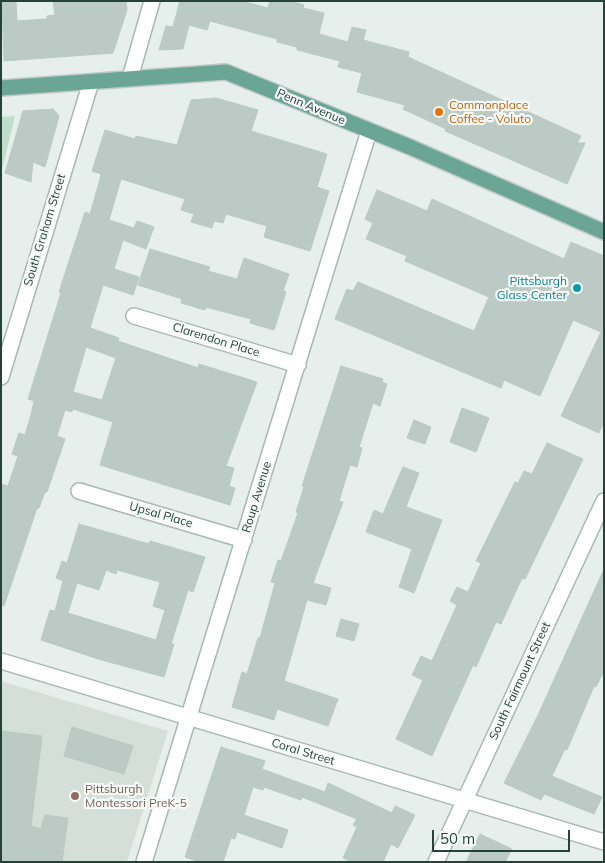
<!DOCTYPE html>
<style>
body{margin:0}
#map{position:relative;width:605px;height:863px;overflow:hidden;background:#e6efeb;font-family:Mulish,sans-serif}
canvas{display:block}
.frame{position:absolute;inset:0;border:2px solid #24423a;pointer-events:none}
.scale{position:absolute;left:432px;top:830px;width:138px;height:22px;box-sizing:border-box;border:2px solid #24423a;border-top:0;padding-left:6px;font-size:15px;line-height:18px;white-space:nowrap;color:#24423a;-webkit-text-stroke:4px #f7fbf9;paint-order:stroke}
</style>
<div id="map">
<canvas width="605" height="863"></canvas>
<div class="frame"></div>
<div class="scale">50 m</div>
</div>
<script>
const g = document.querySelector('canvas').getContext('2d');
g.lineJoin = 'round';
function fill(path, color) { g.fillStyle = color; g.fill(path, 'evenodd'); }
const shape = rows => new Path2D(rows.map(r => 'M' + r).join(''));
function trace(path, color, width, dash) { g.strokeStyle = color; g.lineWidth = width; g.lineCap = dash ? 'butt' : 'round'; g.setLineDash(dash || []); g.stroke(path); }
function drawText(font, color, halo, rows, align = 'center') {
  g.font = font + ' Mulish,sans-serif'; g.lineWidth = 4.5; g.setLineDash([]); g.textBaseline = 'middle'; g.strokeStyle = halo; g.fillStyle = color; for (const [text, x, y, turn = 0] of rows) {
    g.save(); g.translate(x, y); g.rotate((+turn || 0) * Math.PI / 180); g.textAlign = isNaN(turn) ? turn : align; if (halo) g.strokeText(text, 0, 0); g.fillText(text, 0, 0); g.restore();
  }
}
fill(shape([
 [1,681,168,731,127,862,1,862]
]), '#d4dfda');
fill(shape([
 [15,116,1,174,1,117]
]), '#bfe0c8');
const building = shape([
 [2,1,16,1,17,21,47,19,47,16,55,15,53,1,126,1,127,10,113,53,4,61,2,1],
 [180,1,241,1,268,8,270,1,290,1,304,5,303,8,324,13,319,34,348,42,352,27,366,30,363,40,409,52,408,57,581,136,577,143,585,143,567,184,445,131,446,129,403,109,405,105,357,92,362,73,338,67,340,61,297,50,297,47,277,42,277,39,210,21,207,30,189,25,183,49,159,50,166,26,173,27,180,1],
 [216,98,258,110,251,131,327,154,317,187,329,191,310,251,264,237,267,226,226,214,223,223,214,221,212,228,191,222,194,214,181,210,185,199,121,179,109,220,134,228,137,221,154,227,146,249,123,240,114,269,139,277,133,295,103,285,90,328,119,338,118,341,198,368,199,364,257,382,226,466,234,468,229,486,235,488,230,505,100,465,113,422,73,409,72,412,65,410,57,436,65,439,47,492,45,492,39,508,37,508,4,606,1,605,1,484,8,486,18,456,12,454,19,433,25,435,31,415,34,401,28,399,61,293,59,292,85,212,90,214,100,179,101,174,92,171,105,130,135,139,136,136,177,145,191,100,216,98],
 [86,347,116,358,102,400,73,392,86,347],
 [53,109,59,116,45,167,33,162,31,182,5,173,23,111,53,109],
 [377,190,427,211,432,199,564,259,571,242,604,256,604,422,599,433,561,416,601,332,573,320,540,396,504,380,501,388,335,319,347,289,353,291,358,282,474,331,489,297,405,261,407,256,366,239,373,223,365,219,377,190],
 [150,249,210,267,208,271,237,279,244,258,289,274,283,291,286,292,274,330,250,323,251,319,206,307,205,310,181,303,182,299,138,285,150,249],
 [341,366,383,379,382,382,387,384,380,406,373,403,359,447,362,448,357,467,350,465,339,501,343,502,313,583,331,588,326,605,307,600,284,681,338,699,328,726,277,709,274,720,232,707,242,672,247,674,258,638,260,638,275,583,271,582,278,560,281,561,298,513,296,512,304,487,302,486,341,366],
 [462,408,489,418,476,452,450,442,462,408],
 [414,420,431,427,425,444,407,438,414,420],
 [547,443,583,459,525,579,522,578,501,624,496,622,476,667,473,665,432,756,396,739,423,680,412,675,421,656,432,661,457,605,450,601,457,587,468,592,481,563,476,561,515,482,518,483,524,471,532,474,547,443],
 [403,467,419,473,406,507,442,520,414,593,399,587,412,549,366,532,374,510,383,514,403,467],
 [79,524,149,544,150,541,205,557,193,592,188,590,171,644,174,644,164,677,98,659,41,640,50,610,55,611,63,581,56,578,62,561,67,563,79,524],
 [106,570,116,574,117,570,160,582,153,606,165,610,156,640,68,613,77,583,99,590,106,570],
 [604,569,604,671,596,687,594,686,567,750,565,749,552,776,602,797,594,814,544,794,541,800,504,783,539,713,604,569],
 [341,619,359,624,354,641,336,636,341,619],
 [72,727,133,746,124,774,64,756,72,727],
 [1,731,42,736,31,826,41,829,45,815,68,818,62,862,1,862,1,731],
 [221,747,265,761,262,769,325,792,328,783,392,813,395,806,415,815,398,848,391,844,383,862,352,862,343,858,357,827,353,825,357,819,302,797,301,800,264,787,263,790,253,787,244,815,288,830,282,848,237,832,235,839,231,838,223,862,199,862,185,857,221,747],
 [480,834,512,849,505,862,466,862,480,834]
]);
fill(building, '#bbcac4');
trace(building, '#b8c9c2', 1);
const minor = shape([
 [130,78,152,1],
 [134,316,298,365],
 [1,377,91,82],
 [79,491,244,540],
 [1,661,604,842],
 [144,862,369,131],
 [436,862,604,501]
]);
const primary = shape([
 [1,88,226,72,410,147,604,232]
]);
trace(minor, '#a8b8b2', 18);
trace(primary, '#c2cac8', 18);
trace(minor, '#fff', 15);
trace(primary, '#6aa596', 15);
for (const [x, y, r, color] of [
 [439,112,5,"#e8710a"],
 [577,288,5,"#0f9aa8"],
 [75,796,5,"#8d6e63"]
]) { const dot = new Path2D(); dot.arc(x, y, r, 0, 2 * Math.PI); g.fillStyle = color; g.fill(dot); trace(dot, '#f7fbf9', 2); }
drawText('12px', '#c56008', '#f7fbf9', [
 ["Commonplace",449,105],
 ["Coffee - Voluto",449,119]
], 'left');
drawText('12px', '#24423a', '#f7fbf9', [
 ["Penn Avenue",311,107,23],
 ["South Graham Street",45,230,-73],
 ["Clarendon Place",216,340,17],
 ["Roup Avenue",257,497,-73],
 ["Upsal Place",161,515,16],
 ["South Fairmount Street",520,681,-65],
 ["Coral Street",303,752,17]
]);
drawText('12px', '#0d838f', '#f7fbf9', [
 ["Pittsburgh",567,281],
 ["Glass Center",567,295]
], 'right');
drawText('12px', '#785e54', '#f7fbf9', [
 ["Pittsburgh",85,789],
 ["Montessori PreK-5",85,803]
], 'left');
</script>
